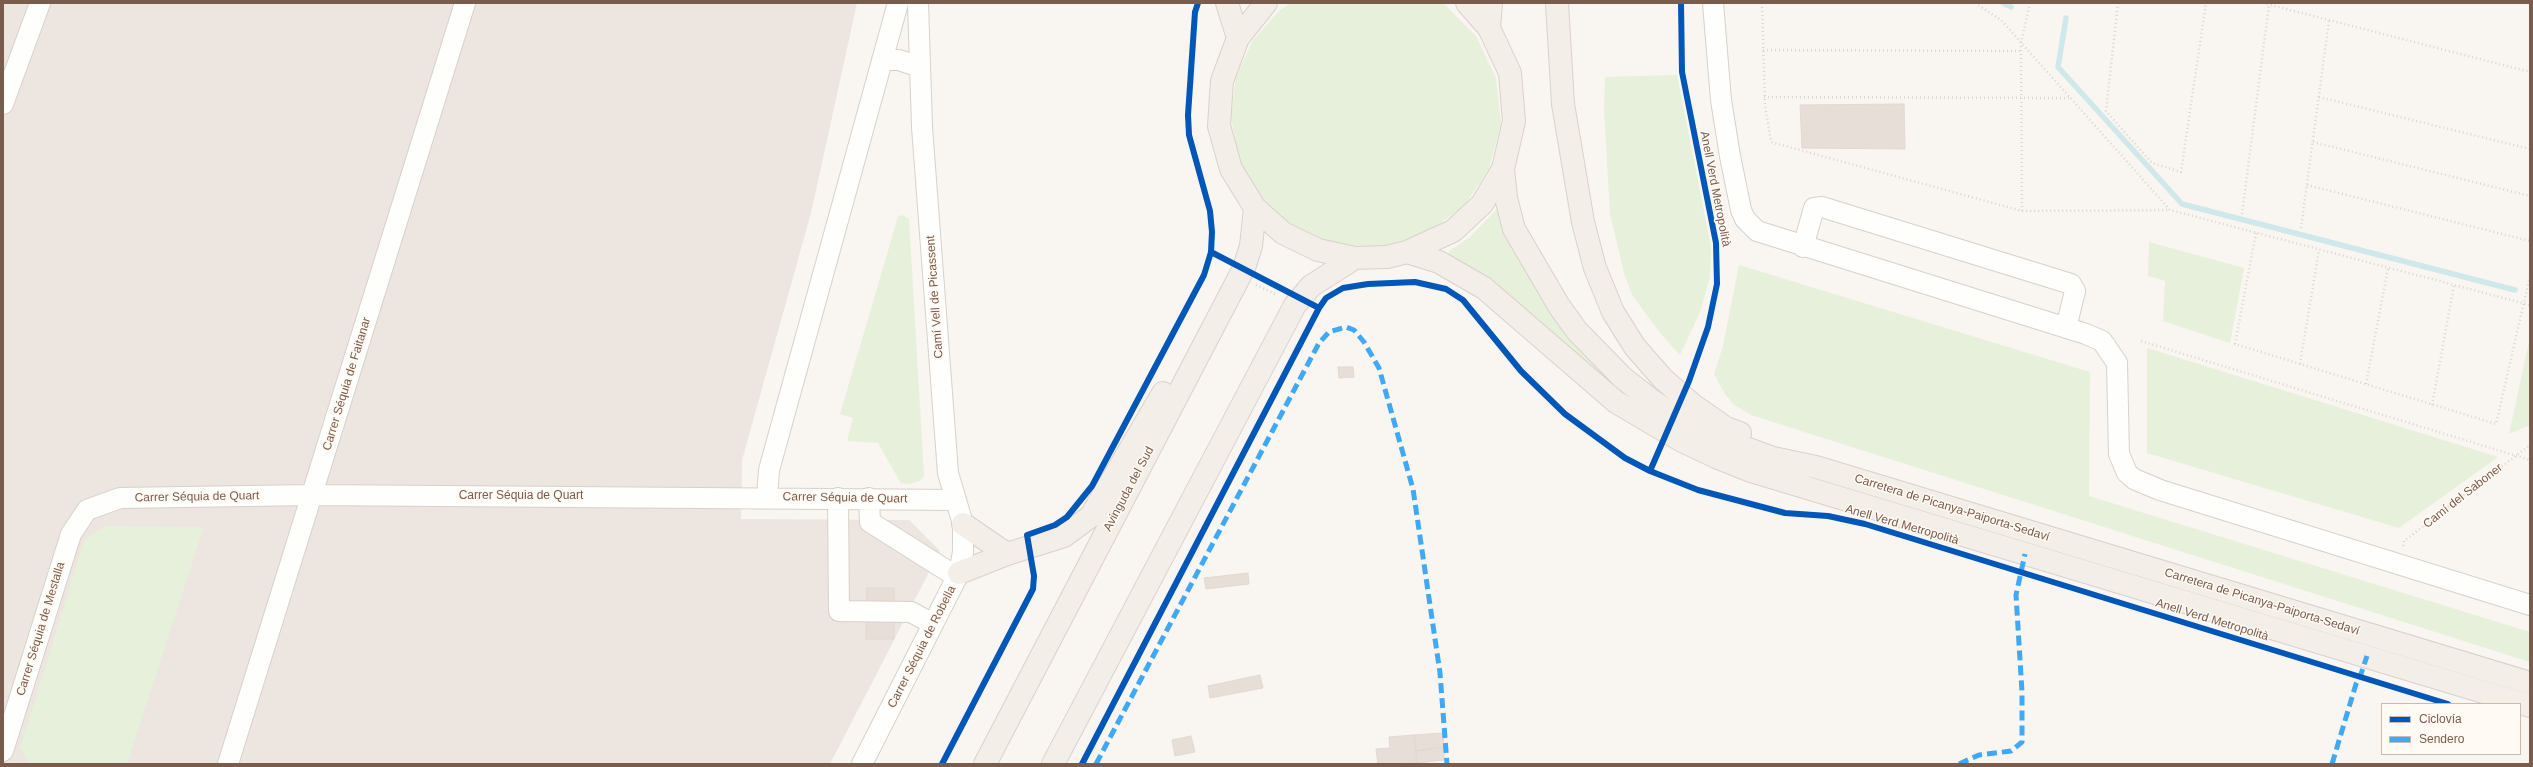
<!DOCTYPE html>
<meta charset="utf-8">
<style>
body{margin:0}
#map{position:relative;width:2533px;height:767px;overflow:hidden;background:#f9f5f0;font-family:Arial,sans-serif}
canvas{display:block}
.frame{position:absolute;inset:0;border:4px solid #7a5c4d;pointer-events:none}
.legend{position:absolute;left:2381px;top:703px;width:140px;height:52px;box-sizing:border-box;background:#fffaf3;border:1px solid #cabbb1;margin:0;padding:5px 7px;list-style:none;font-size:12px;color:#7a5c4d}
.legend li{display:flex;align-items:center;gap:8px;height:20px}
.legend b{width:20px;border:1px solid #cabbb1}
</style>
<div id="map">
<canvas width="2533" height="767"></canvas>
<div class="frame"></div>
<ul class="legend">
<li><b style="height:5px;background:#0057b8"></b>Ciclovía</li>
<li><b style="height:5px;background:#3fa9f5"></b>Sendero</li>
</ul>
</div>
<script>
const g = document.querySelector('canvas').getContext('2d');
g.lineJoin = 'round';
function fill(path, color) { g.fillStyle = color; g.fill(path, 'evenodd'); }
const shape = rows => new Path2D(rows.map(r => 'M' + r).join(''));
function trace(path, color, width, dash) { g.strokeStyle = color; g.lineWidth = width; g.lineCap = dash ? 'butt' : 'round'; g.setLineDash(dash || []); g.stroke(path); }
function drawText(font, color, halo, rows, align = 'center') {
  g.font = font + ' Arial,sans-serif'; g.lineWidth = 3; g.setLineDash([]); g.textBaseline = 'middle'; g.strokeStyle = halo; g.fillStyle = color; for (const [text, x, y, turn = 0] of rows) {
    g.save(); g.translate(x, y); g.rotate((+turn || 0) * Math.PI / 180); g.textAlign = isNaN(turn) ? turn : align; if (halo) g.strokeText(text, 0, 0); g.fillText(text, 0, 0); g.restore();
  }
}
fill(shape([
 [3,3,857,3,811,213,742,460,741,519,909,520,940,551,830,764,3,764]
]), '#ede5e0');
fill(shape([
 [1291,3,1443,3,1476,36,1496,78,1501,124,1489,169,1463,207,1425,234,1380,247,1334,244,1291,225,1257,193,1238,157,1231,117,1236,77,1253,40,1280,10],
 [1677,75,1711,247,1710,277,1700,312,1680,355,1661,334,1632,295,1624,273,1610,214,1604,109,1605,77],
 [1496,210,1498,210,1645,408,1600,376,1449,256,1449,251,1470,237],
 [902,215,909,219,924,476,919,481,910,484,901,483,878,443,847,441,853,418,840,414,898,217],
 [2149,242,2244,268,2230,343,2163,321,2165,281,2148,276],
 [1739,265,2090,372,2089,496,2530,632,2530,662,1751,415,1734,405,1725,394,1714,374,1723,346],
 [2530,337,2530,425,2509,434],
 [2147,348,2498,457,2399,528,2147,453],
 [105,526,204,527,127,764,30,764,20,749,84,540]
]), '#e7f0db');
trace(shape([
 [2003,3,2011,7],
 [2066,18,2058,67,2182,204,2515,290]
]), '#d0e8ea', 5.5);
const building = shape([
 [1904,104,1905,149,1802,148,1800,105,1904,104],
 [1338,367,1353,367,1354,377,1339,378,1338,367],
 [1248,573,1249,584,1206,589,1204,578,1248,573],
 [867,588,894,588,894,639,866,639,867,588],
 [1260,675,1263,688,1210,698,1208,686,1260,675],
 [1443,733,1444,747,1416,751,1414,735,1443,733],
 [1414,735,1417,763,1378,764,1376,749,1390,748,1389,737,1414,735],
 [1191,736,1195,752,1175,756,1172,740,1191,736],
 [1444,747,1444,760,1417,763,1416,751,1444,747]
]);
fill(building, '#e6ded7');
trace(building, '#e2d8d2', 1);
const minor = shape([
 [1713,3,1721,100,1730,156,1741,210,1745,219,1757,231,2086,334,2102,341,2117,363,2119,454,2127,473,2134,479,2160,490,2530,605],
 [882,60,899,60,920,67],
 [3,104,40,3],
 [1803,247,1814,208,1822,207,2071,284,2075,291,2066,328],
 [767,497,769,470,898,3],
 [838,498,839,611,911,612,933,624],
 [869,498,870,522,957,577],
 [3,751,71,534,87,510,120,498,312,495,956,500],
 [228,764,465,3],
 [862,764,959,573,963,552,963,524,948,473,922,127,918,3]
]);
const major = shape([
 [1227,3,1238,38],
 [1266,3,1238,38,1222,81,1219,126,1231,169,1255,208,1283,233,1318,250,1355,258,1387,257,1407,252,1453,231,1482,204,1503,169,1514,121,1510,73,1489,28,1467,3],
 [1557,3,1563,104,1583,222,1595,268,1613,312,1635,347,1663,379,1693,405,1726,428,1740,433],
 [1489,28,1491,3],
 [1503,169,1506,198,1514,229,1559,306,1577,331,1623,378,1650,399,1678,418,1708,434,1773,458,1816,467,2530,683],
 [1407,252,1439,262,1484,288,1616,402,1682,441,1716,457,1751,471,2530,706],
 [963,524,1007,554,1064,536,1091,516,1163,393],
 [959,573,1007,554],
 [985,764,1244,268,1251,246,1255,208],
 [1053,764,1295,305,1311,286,1355,258]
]);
trace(minor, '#d7d1cb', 22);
trace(major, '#dad1cc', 24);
trace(shape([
 [1762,3,1765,105,1771,142,2022,211,2170,210],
 [1762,3,1935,3],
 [1975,3,2001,20,2170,210,2530,305],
 [2118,3,2106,111,2152,163,2181,172,2206,3],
 [2263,3,2530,72],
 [1763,50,2021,51],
 [1764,97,2070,98],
 [2319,97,2530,149],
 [2313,142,2530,196],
 [2307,185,2530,241],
 [2022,211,2021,43,2030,3],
 [2242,214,2269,5],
 [2301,228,2329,20],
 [2256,233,2235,344,2496,424,2530,276],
 [1256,285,1277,295],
 [2141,341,2530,460],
 [2300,364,2319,250],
 [2366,384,2388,268],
 [2432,405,2454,285],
 [2403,546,2404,541,2530,445]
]), '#dcd5d0', 2.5, [1, 3]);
trace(minor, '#fefefd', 20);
trace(major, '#f3eee8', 22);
trace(shape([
 [1096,764,1319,343,1329,332,1346,327,1354,330,1364,342,1379,368,1413,489,1440,673,1447,764],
 [1959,764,1979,755,2011,751,2022,742,2022,692,2016,595,2025,554],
 [2332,764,2356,684,2360,677,2367,656]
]), '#3fa9f5', 5, [10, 5]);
trace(shape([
 [1211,252,1319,308],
 [1650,471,1689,381,1708,327,1717,284,1716,243,1682,72,1681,3],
 [942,764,1033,589,1034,576,1027,535,1055,525,1067,517,1092,486,1204,275,1211,252,1212,232,1210,211,1189,135,1188,115,1195,12,1198,3],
 [1082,764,1319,308,1326,298,1343,288,1368,284,1415,282,1446,289,1463,300,1521,371,1565,414,1625,458,1650,471,1698,490,1785,513,1828,516,1865,524,2448,704]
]), '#0057b8', 6);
drawText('12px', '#7a5c4d', '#fffaf3', [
 ["Anell Verd Metropolità",1715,189,79],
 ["Camí Vell de Picassent",935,297,-94],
 ["Carrer Séquia de Faitanar",347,384,-73],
 ["Avinguda del Sud",1129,489,-62],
 ["Carrer Séquia de Quart",521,496],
 ["Camí del Saboner",2463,496,-38],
 ["Carrer Séquia de Quart",197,497,-1],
 ["Carrer Séquia de Quart",845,498,1],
 ["Carretera de Picanya-Paiporta-Sedaví",1952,508,17],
 ["Anell Verd Metropolità",1902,525,16],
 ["Carretera de Picanya-Paiporta-Sedaví",2262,602,17],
 ["Anell Verd Metropolità",2212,620,17],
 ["Carrer Séquia de Mestalla",41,629,-73],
 ["Carrer Séquia de Robella",922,647,-63]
]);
</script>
